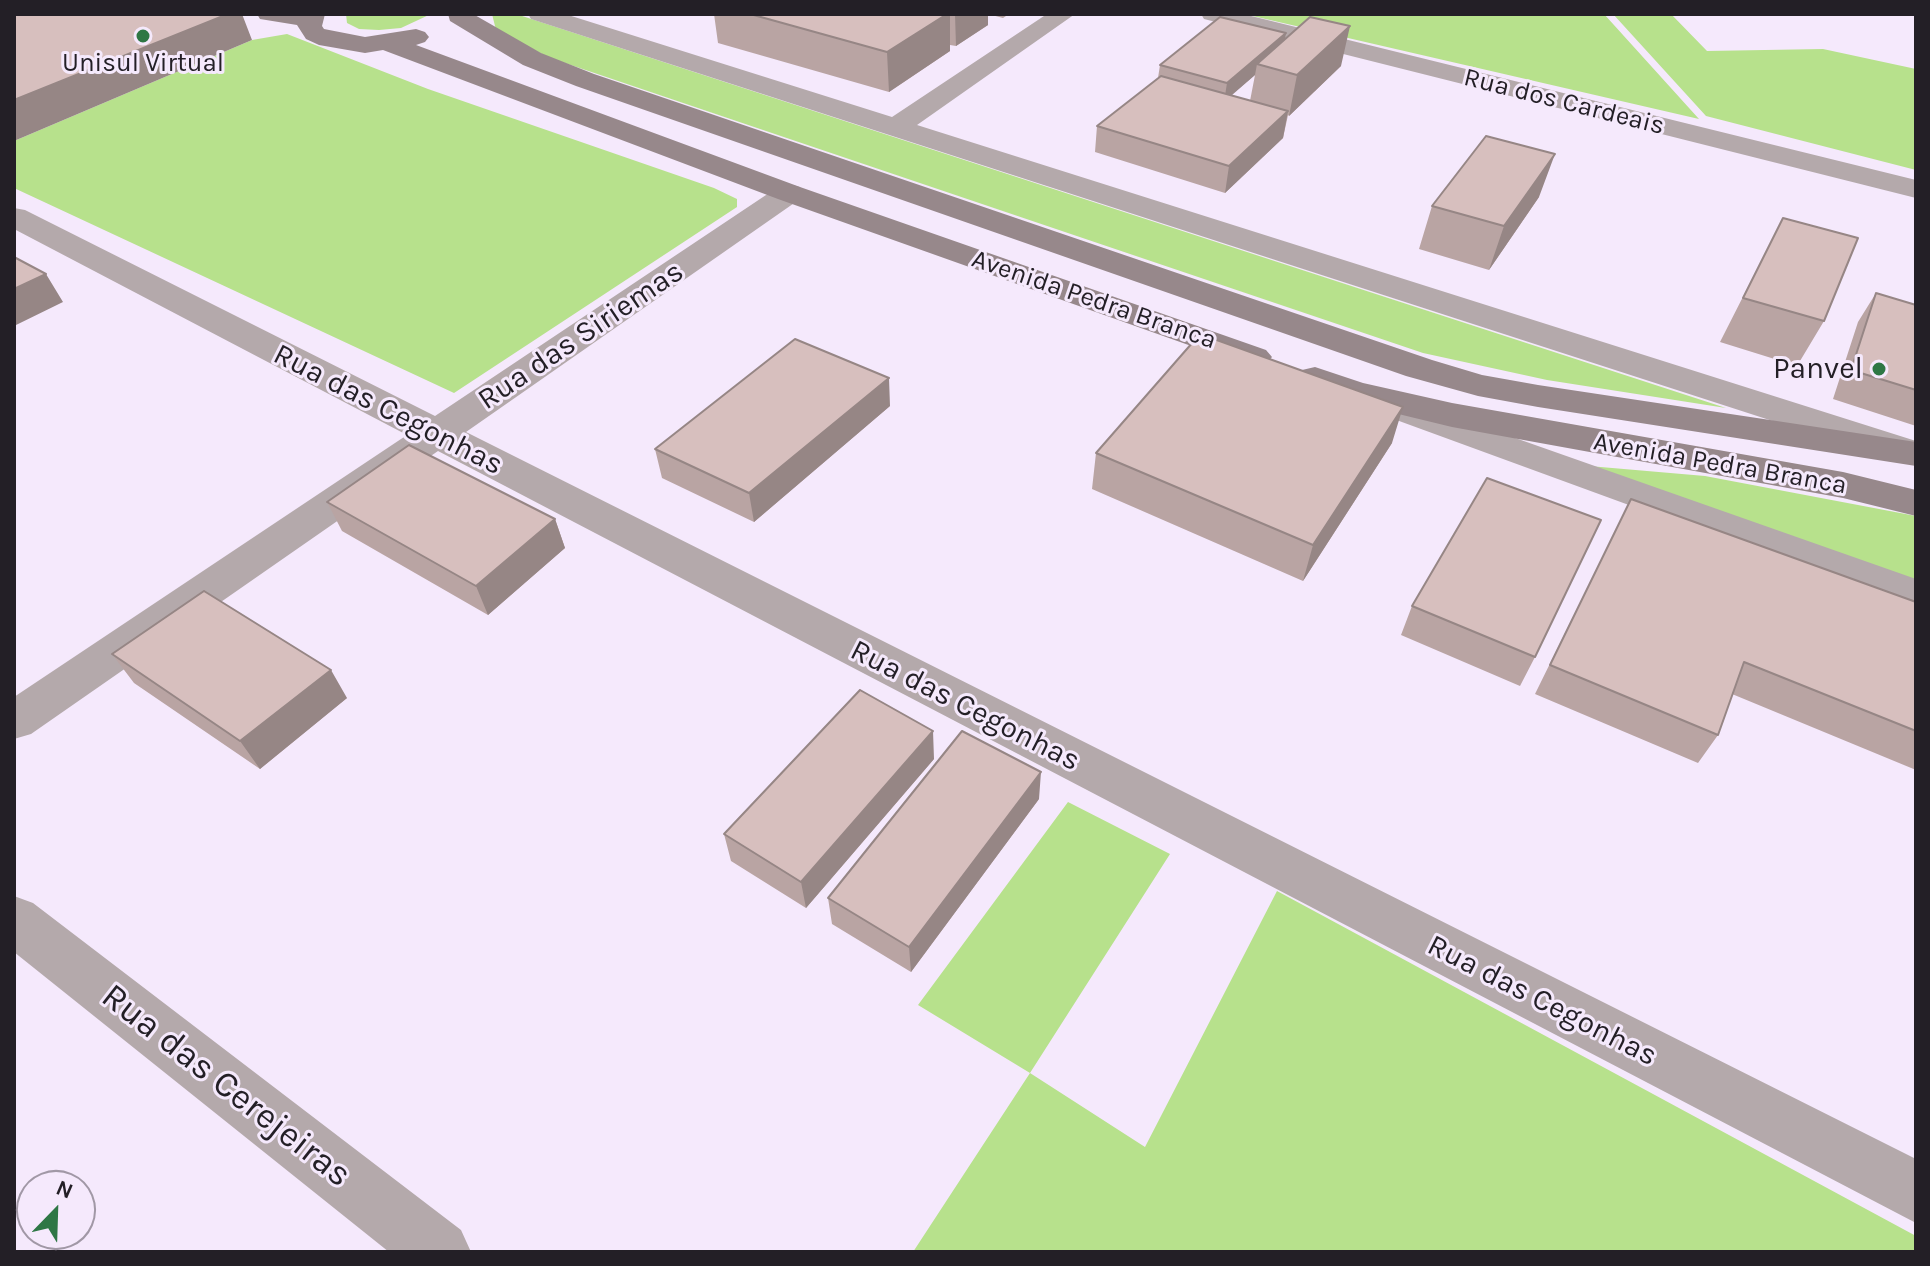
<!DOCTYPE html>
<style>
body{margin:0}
#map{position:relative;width:1930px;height:1266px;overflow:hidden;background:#f5e9fc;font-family:Karla,sans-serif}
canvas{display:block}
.frame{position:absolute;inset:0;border:16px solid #231f26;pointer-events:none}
.north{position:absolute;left:16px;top:1170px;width:80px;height:80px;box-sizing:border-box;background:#f5e9fc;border:2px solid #a198a6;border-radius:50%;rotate:23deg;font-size:22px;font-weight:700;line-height:32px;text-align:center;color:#231f26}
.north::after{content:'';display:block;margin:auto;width:28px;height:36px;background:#2e7745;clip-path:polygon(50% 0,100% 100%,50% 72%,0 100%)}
</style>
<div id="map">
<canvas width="1930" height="1266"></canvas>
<div class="frame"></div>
<div class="north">N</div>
</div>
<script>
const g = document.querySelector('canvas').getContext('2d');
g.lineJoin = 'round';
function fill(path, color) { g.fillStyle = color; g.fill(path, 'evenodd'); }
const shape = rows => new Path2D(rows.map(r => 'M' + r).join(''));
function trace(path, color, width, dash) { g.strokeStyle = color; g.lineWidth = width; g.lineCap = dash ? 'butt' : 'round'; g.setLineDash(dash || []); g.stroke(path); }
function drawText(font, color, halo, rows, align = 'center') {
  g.font = font + ' Karla,sans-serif'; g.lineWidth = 6; g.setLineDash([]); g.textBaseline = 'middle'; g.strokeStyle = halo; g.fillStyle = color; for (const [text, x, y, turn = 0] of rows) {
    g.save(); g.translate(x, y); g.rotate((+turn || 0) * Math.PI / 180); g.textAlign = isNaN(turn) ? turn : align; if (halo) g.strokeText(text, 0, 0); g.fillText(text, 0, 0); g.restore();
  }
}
fill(shape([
 [346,14,431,14,401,28,379,30,359,29,347,23],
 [492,14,516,14,1726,408,1547,380,1423,353,550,58,496,30],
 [1244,14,1604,14,1699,119],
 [1613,14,1671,14,1707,51,1823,49,1916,69,1916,170,1706,116],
 [287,34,428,89,714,188,737,199,737,207,454,393,14,188,14,141,252,40],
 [1589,466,1705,476,1916,516,1916,584],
 [1068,802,1170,854,1030,1073,1145,1147,1277,891,1916,1236,1916,1252,913,1252,1030,1073,918,1005]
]), '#b7e18c');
fill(shape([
 [528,14,565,14,892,117,1047,14,1075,14,917,125,1916,441,1916,459,1904,462,1890,459,531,19,528,14],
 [1201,14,1243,14,1916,180,1916,198,1204,19,1201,14],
 [789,184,800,187,804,193,800,199,466,432,1916,1159,1916,1223,438,451,31,734,14,739,14,697,407,435,14,229,14,208,25,210,435,416,778,187,789,184],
 [1393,395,1916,579,1916,610,1380,414,1375,406,1380,398,1393,395],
 [14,896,33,903,461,1230,471,1252,389,1252,14,952,14,896]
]), '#b4a9ab');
fill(shape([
 [257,14,325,14,322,26,324,29,365,37,416,29,425,32,429,37,425,42,416,45,800,187,1266,350,1272,357,1266,364,1254,368,1242,364,778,199,383,50,365,53,319,45,306,39,297,25,260,19,257,14],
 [448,14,473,14,541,53,594,74,1432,360,1482,375,1538,385,1916,442,1916,466,1538,407,1478,396,1406,376,576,86,523,65,450,21,448,14],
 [1315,367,1363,383,1452,403,1843,472,1916,490,1916,516,1843,498,1452,427,1353,403,1302,386,1297,378,1302,370,1315,367]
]), '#97888b');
fill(shape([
 [714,14,988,14,988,25,956,46,950,45,950,51,889,92,718,43],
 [988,14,1009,14,1003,18],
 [1285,39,1341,66,1289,116,1288,115,1283,138,1225,193,1095,152,1097,126,1158,78,1160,65],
 [1255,75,1250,101,1231,95],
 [1539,197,1489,270,1419,249,1432,206],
 [1783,218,1824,321,1797,366,1720,342],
 [1876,293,1916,305,1916,426,1833,399,1858,322],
 [890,406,754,522,662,478,655,449],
 [1392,443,1303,581,1092,489,1096,453],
 [1631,499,1916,602,1916,770,1732,694,1718,735,1698,763,1535,694],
 [327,502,555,519,565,548,488,615,342,531],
 [1412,606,1535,657,1520,686,1401,635],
 [112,654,347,698,260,769,134,683],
 [934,759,806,908,731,861,724,834],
 [1039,799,911,972,832,924,828,898]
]), '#b9a4a3');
fill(shape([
 [228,14,242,14,252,40,14,141,14,100],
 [947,14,950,14,950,51,889,92,887,52],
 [955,14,988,14,988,25,956,46],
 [1350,26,1341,66,1289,116,1297,75],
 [1286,33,1283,50,1257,64,1255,75,1224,102,1227,83],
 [1288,111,1283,138,1225,193,1229,166],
 [1555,154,1539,197,1489,270,1504,226],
 [46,274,63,302,14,326,14,289],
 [889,378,890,406,754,522,749,493],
 [1403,407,1392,443,1303,581,1313,545],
 [555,519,565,548,488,615,476,586],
 [331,670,347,698,260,769,240,741],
 [933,731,934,759,806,908,801,882],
 [1041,772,1039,799,911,972,909,947]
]), '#968685');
const building = shape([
 [14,14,228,14,14,100,14,14],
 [750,14,947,14,887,52,750,14],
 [1220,17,1286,33,1227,83,1160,65,1220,17],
 [1310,17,1350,26,1297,75,1257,64,1310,17],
 [1161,76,1288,111,1229,166,1097,126,1161,76],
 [1486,136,1555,154,1504,226,1432,206,1486,136],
 [1783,218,1858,238,1824,321,1743,298,1783,218],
 [14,257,46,274,14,289,14,257],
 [1876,293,1916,305,1916,390,1851,370,1876,293],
 [1200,334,1403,407,1313,545,1096,453,1200,334],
 [795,339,889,378,749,493,655,449,795,339],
 [409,445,555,519,476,586,327,502,409,445],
 [1487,478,1601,520,1535,657,1412,606,1487,478],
 [1631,499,1916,602,1916,731,1744,662,1718,735,1550,665,1631,499],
 [204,591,331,670,240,741,112,654,204,591],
 [860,690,933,731,801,882,724,834,860,690],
 [962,731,1041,772,909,947,828,898,962,731]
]);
fill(building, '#d7bfbe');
trace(building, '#968685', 2);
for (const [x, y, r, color] of [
 [143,36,8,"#2e7745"],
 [1879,369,8,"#2e7745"]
]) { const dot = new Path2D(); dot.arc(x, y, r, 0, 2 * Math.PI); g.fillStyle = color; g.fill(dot); trace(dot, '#f5e9fc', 3); }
drawText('26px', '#231f26', '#f5e9fc', [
 ["Unisul Virtual",143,64]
]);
drawText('26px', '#231f26', '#f5e9fc', [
 ["Rua dos Cardeais",1564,102,14],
 ["Avenida Pedra Branca",1094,300,19],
 ["Avenida Pedra Branca",1720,464,10]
]);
drawText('30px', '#231f26', '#f5e9fc', [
 ["Rua das Siriemas",581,336,-34],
 ["Rua das Cegonhas",388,410,27],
 ["Rua das Cegonhas",965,706,27],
 ["Rua das Cegonhas",1542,1001,27]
]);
drawText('30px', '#231f26', '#f5e9fc', [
 ["Panvel",1863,369]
], 'right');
drawText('36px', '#231f26', '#f5e9fc', [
 ["Rua das Cerejeiras",226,1086,38]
]);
</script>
